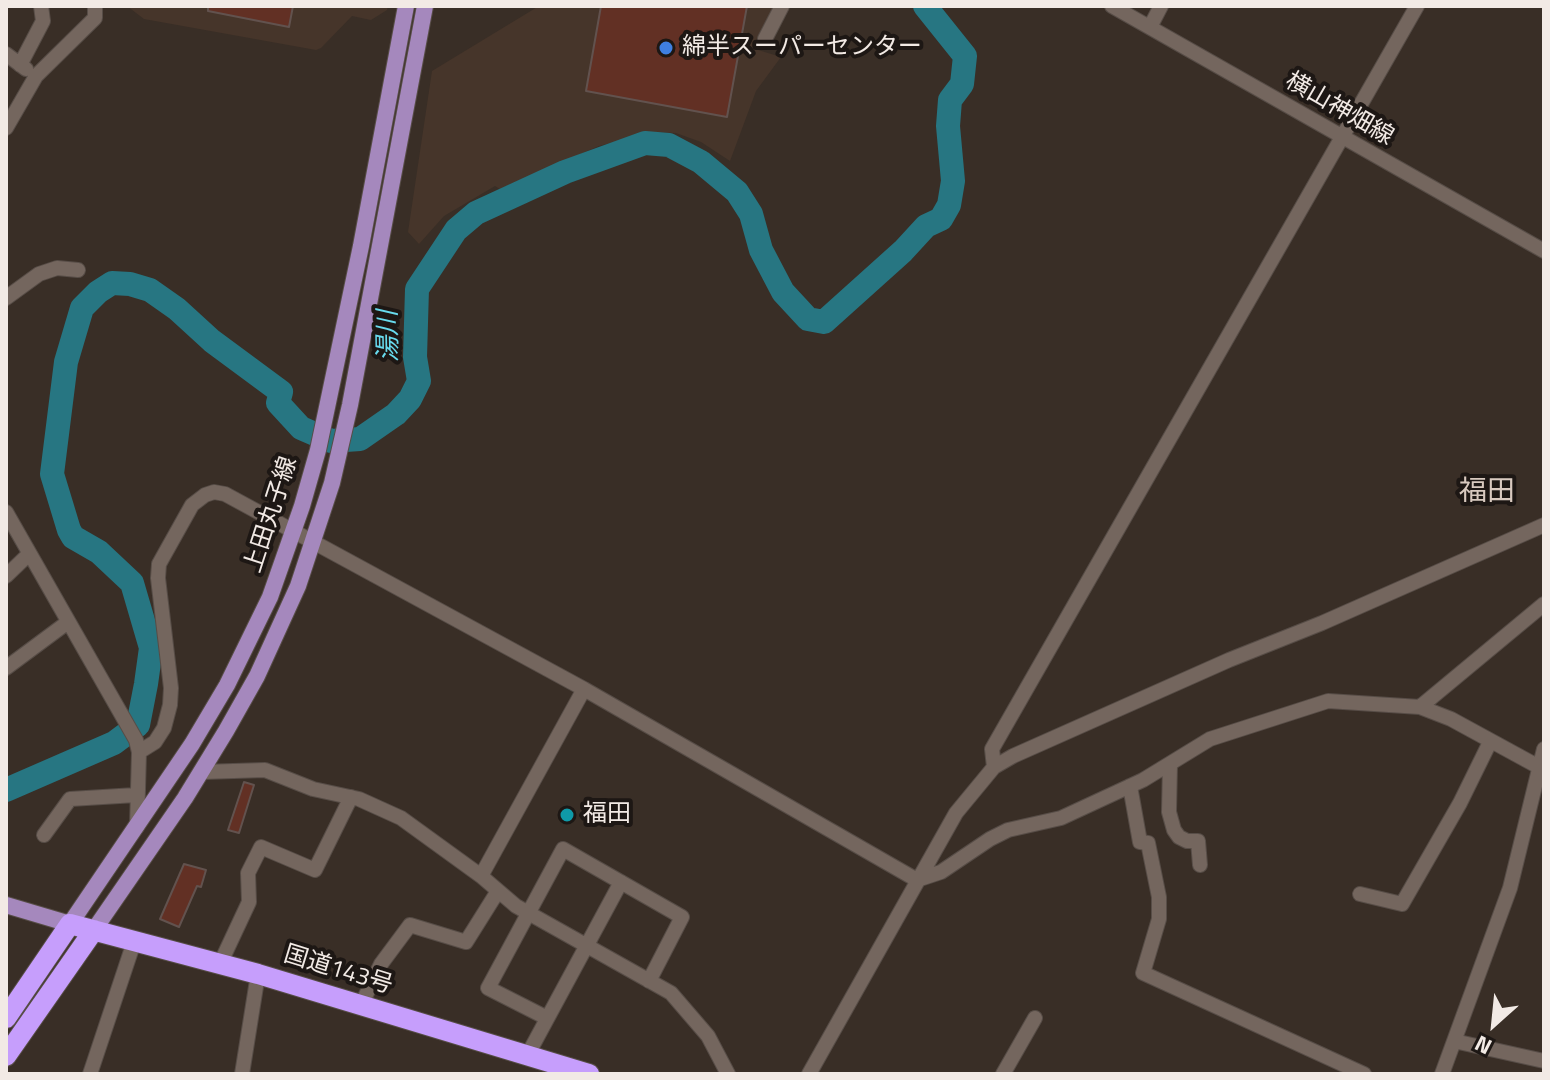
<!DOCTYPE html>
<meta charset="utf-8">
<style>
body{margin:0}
#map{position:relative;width:1550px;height:1080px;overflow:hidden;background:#392e26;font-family:"Titillium Web",sans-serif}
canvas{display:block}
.frame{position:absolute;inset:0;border:8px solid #f2eae5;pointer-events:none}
.north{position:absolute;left:1454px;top:984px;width:80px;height:80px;-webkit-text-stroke:6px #1d1714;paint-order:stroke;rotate:207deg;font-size:22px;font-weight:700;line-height:32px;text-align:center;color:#f2eae5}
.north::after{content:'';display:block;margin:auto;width:28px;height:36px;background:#f2eae5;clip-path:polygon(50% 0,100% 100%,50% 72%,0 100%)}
</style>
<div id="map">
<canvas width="1550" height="1080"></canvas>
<div class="frame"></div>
<div class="north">N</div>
</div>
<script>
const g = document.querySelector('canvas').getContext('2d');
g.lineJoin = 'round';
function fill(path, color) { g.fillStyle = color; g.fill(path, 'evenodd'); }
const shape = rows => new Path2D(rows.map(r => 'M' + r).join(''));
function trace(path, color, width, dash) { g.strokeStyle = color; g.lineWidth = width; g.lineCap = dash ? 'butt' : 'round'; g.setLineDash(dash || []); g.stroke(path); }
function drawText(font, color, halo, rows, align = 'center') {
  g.font = font + ' "Titillium Web","Noto Sans JP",sans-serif'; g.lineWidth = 8; g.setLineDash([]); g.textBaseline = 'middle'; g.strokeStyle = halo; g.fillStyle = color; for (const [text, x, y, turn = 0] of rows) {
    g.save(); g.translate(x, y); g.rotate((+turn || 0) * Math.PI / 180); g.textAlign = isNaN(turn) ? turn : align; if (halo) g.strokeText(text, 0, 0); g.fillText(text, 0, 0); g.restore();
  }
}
fill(shape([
 [127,6,388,6,387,10,371,20,352,16,321,48,316,50,144,19],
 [539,6,778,6,755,49,781,57,756,91,730,161,701,142,676,133,654,132,599,146,500,189,495,186,444,216,419,244,408,232,432,71]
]), '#46352a');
trace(shape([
 [6,790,114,743,138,725,146,684,151,648,132,583,99,552,73,537,69,530,52,474,66,362,82,308,98,292,112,283,130,284,150,290,177,309,212,341,281,392,278,403,301,428,331,441,360,439,396,414,410,399,419,381,415,357,417,289,456,230,476,213,565,172,645,143,669,145,701,162,737,192,751,214,761,250,783,292,808,319,824,322,903,251,926,226,941,219,949,205,953,181,948,126,950,100,962,84,965,56,925,6]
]), '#277682', 24);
const building = shape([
 [208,6,293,6,289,27,208,11,208,6],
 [601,6,747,6,727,117,586,91,601,6],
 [244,782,254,785,239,833,228,830,244,782],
 [184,864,206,870,201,887,197,886,179,927,160,919,184,864]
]);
fill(building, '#623024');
trace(building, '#62524e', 2);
const minor = shape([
 [1112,6,1544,251],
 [1150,27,1161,6],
 [765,39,782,6],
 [6,54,26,69],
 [20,65,43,21,41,6],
 [6,128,36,76,95,18,95,6],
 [6,298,39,274,57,268,78,270],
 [6,512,136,740,139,752,137,827],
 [6,576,29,554],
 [6,668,68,622],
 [1420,707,1544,604],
 [139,752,155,742,164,728,170,705,171,688,158,578,159,564,192,505,205,495,214,492,225,494,584,689,917,880,941,872,990,839,1008,830,1061,818,1143,780,1210,739,1328,701,1420,707,1451,719,1539,767],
 [1170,764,1169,812,1174,830,1179,837,1187,841,1198,841,1200,865],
 [994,767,992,749,1417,6],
 [202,772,265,770,313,789,359,799,401,818,481,876,516,906,671,993,708,1036,728,1074],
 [1130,786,1140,842,1148,843,1159,897,1159,919,1143,973,1364,1074],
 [44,835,70,799,136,795],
 [481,876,584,689],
 [1360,894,1402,904,1460,803,1490,742],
 [220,964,249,902,248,873,261,847,315,870,351,797],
 [361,1005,381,964,410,925,466,942,498,891],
 [547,1018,488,988,563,849,682,917,649,981],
 [1454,1041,1544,1061],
 [527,1056,621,882],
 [90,1074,134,942],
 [242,1074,258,974],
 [809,1074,956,813,994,767,1013,756,1229,660,1322,623,1544,525],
 [1003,1074,1035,1018],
 [1442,1074,1510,888,1544,749]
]);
const major = shape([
 [6,905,70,924,192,744,227,685,270,597,302,506,318,450,361,246,406,6],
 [94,930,185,798,226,731,257,676,298,586,332,483,350,405,425,6]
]);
const highway = shape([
 [6,1018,70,924,258,974,589,1074],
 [6,1056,94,930]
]);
trace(minor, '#574d47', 16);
trace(major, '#574d47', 18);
trace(highway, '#574d47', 22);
trace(minor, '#74665e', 14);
trace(major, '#a588bd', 16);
trace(highway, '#c69efc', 20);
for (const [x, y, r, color] of [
 [666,48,8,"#3f7fe0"],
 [567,815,8,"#0f9aa8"]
]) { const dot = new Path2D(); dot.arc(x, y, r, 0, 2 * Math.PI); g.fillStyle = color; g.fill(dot); trace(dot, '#1d1714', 3); }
drawText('24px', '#f2eae5', '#1d1714', [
 ["綿半スーパーセンター",682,48],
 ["福田",583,815]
], 'left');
drawText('24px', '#f2eae5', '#1d1714', [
 ["横山神畑線",1339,110,30],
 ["上田丸子線",272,515,-72],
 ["国道143号",338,971,17]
]);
drawText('italic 26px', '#68dbee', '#1d1714', [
 ["湯川",390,336,-91]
]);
drawText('28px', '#d8c9bf', '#1d1714', [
 ["福田",1487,493]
]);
</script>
